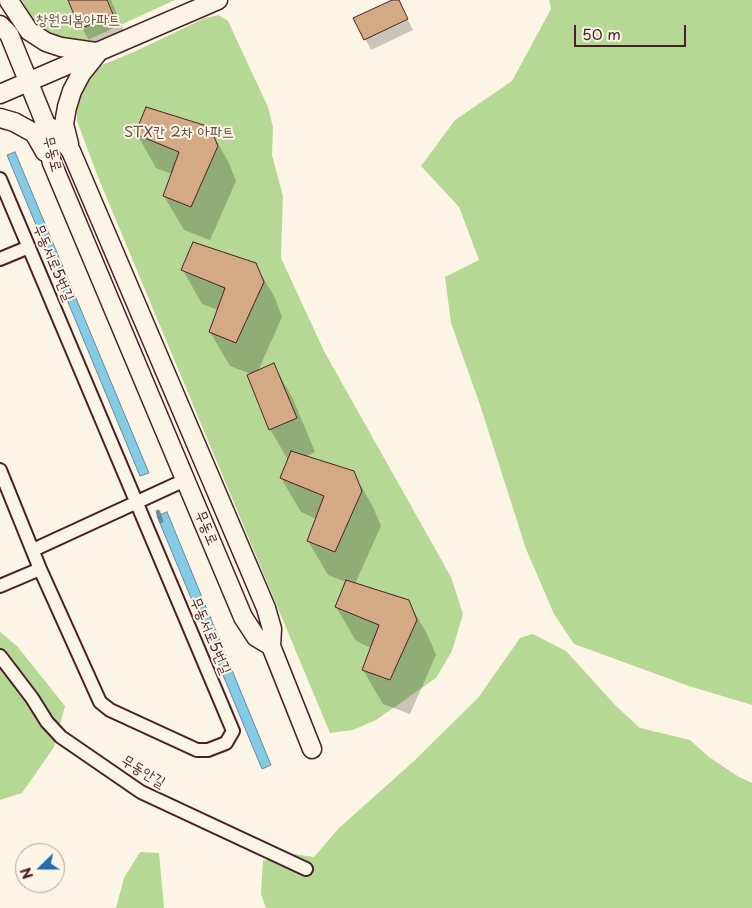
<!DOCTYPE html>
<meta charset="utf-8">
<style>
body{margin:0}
#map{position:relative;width:752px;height:908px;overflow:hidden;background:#fcf5e5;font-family:"Playpen Sans",sans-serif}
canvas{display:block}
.north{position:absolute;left:15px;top:843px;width:50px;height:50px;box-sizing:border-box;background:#fcf5e5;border:1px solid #b59f9b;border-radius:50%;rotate:248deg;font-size:14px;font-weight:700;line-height:20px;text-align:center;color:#4a1f2b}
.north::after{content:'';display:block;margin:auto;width:18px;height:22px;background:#1f6fb2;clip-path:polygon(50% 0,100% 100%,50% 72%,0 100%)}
.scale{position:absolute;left:574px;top:25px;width:112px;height:22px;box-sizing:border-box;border:2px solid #4a1f2b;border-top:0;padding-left:6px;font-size:15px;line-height:18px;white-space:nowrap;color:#4a1f2b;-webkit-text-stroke:4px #fcf5e5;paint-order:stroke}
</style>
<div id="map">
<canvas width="752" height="908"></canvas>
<div class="north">N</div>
<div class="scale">50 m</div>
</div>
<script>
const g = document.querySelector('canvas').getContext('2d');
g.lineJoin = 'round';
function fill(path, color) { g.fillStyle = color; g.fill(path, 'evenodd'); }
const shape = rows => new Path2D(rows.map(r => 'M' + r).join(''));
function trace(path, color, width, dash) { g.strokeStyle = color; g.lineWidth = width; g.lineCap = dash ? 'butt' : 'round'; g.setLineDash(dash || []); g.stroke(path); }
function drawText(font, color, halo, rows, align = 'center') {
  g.font = font + ' "Playpen Sans","Poor Story",sans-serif'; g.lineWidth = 4; g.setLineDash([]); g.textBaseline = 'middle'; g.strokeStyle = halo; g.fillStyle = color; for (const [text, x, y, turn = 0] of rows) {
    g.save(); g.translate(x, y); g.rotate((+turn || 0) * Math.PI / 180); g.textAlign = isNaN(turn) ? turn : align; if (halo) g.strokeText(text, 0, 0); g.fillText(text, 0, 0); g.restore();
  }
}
fill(shape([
 [22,0,175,0,81,43,52,38,31,20],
 [549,0,752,0,752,705,689,686,574,644,554,614,526,549,480,405,451,323,445,277,479,260,459,207,421,166,455,120,512,81,551,9],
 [219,15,228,21,268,107,273,127,272,155,283,196,281,258,324,351,451,577,463,614,452,651,436,678,376,720,353,730,330,733,98,177,77,121,77,97,87,78,102,65,136,51,205,18],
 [0,632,17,646,65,706,54,747,22,793,0,800],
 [533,634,566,651,616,706,640,728,690,740,709,757,739,777,752,783,752,908,266,908,261,894,263,861,286,853,314,857,339,828,414,761,478,698,520,638],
 [140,852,159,853,164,908,116,908,124,878]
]), '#b5d994');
const water = shape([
 [15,152,149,473,140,476,7,155,15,152],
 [167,512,271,765,262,769,157,516,167,512]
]);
fill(water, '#84cce5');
trace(water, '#6d879b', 1);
fill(shape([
 [70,0,105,0,114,20,116,19,108,0,111,0,131,48,101,62,82,28],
 [394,0,398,0,413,30,371,50,355,19],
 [209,128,229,163,236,181,210,240,184,230,164,196,172,174,156,168,137,134],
 [255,264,275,298,282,317,258,371,274,365,293,399,315,452,305,457,353,472,373,507,381,526,355,584,408,601,428,636,436,655,410,714,383,704,363,670,371,648,356,641,336,607,346,582,328,575,308,541,316,519,301,512,281,478,288,460,270,429,251,374,230,366,210,332,218,310,202,304,183,270]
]), '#0003');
trace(shape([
 [158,512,161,521]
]), '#6d879b', 4.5);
const building = shape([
 [68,0,107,0,113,14,80,29,68,0],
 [392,0,399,0,408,19,364,40,353,18,392,0],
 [146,107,210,127,218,146,191,207,163,196,179,152,135,134,146,107],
 [193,242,256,263,264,282,236,343,209,332,225,288,181,270,193,242],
 [274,363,297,418,269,430,247,375,274,363],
 [291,451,354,471,362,491,335,552,307,541,324,496,280,478,291,451],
 [346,580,409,600,417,620,390,680,362,670,379,625,335,607,346,580]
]);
fill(building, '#d3aa84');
trace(building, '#4a1f2b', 1);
const minor = shape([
 [0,179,233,731,226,743,208,750,197,750,110,710,100,702,40,569,0,470],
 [0,259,29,247],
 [33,550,185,480],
 [0,586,40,569],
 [0,656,32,698,47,722,61,737,141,792,306,869]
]);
const secondary = shape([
 [9,1,29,31,46,42,61,47,96,52],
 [0,25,9,34,46,125,45,135,52,163,243,617,256,637,271,646],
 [0,94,218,0],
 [0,118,14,122,34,133,45,152],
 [46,125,56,131,71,151,266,608,272,629,271,646,312,749],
 [69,144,64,124,67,107,72,91,81,74,97,54]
]);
trace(minor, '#4a1f2b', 16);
trace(secondary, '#4a1f2b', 21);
trace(minor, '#fcf5e5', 12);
trace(secondary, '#fcf5e5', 18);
drawText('15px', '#654e45', '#fcf5e5', [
 ["창원의봄아파트",78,21],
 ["STX칸 2차 아파트",179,133]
]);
drawText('15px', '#4a1f2b', '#fcf5e5', [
 ["무동로",52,154,75],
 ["무동서로5번길",53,263,67],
 ["무동로",206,528,67],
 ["무동서로5번길",210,636,67],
 ["무동안길",143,772,31]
]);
</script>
